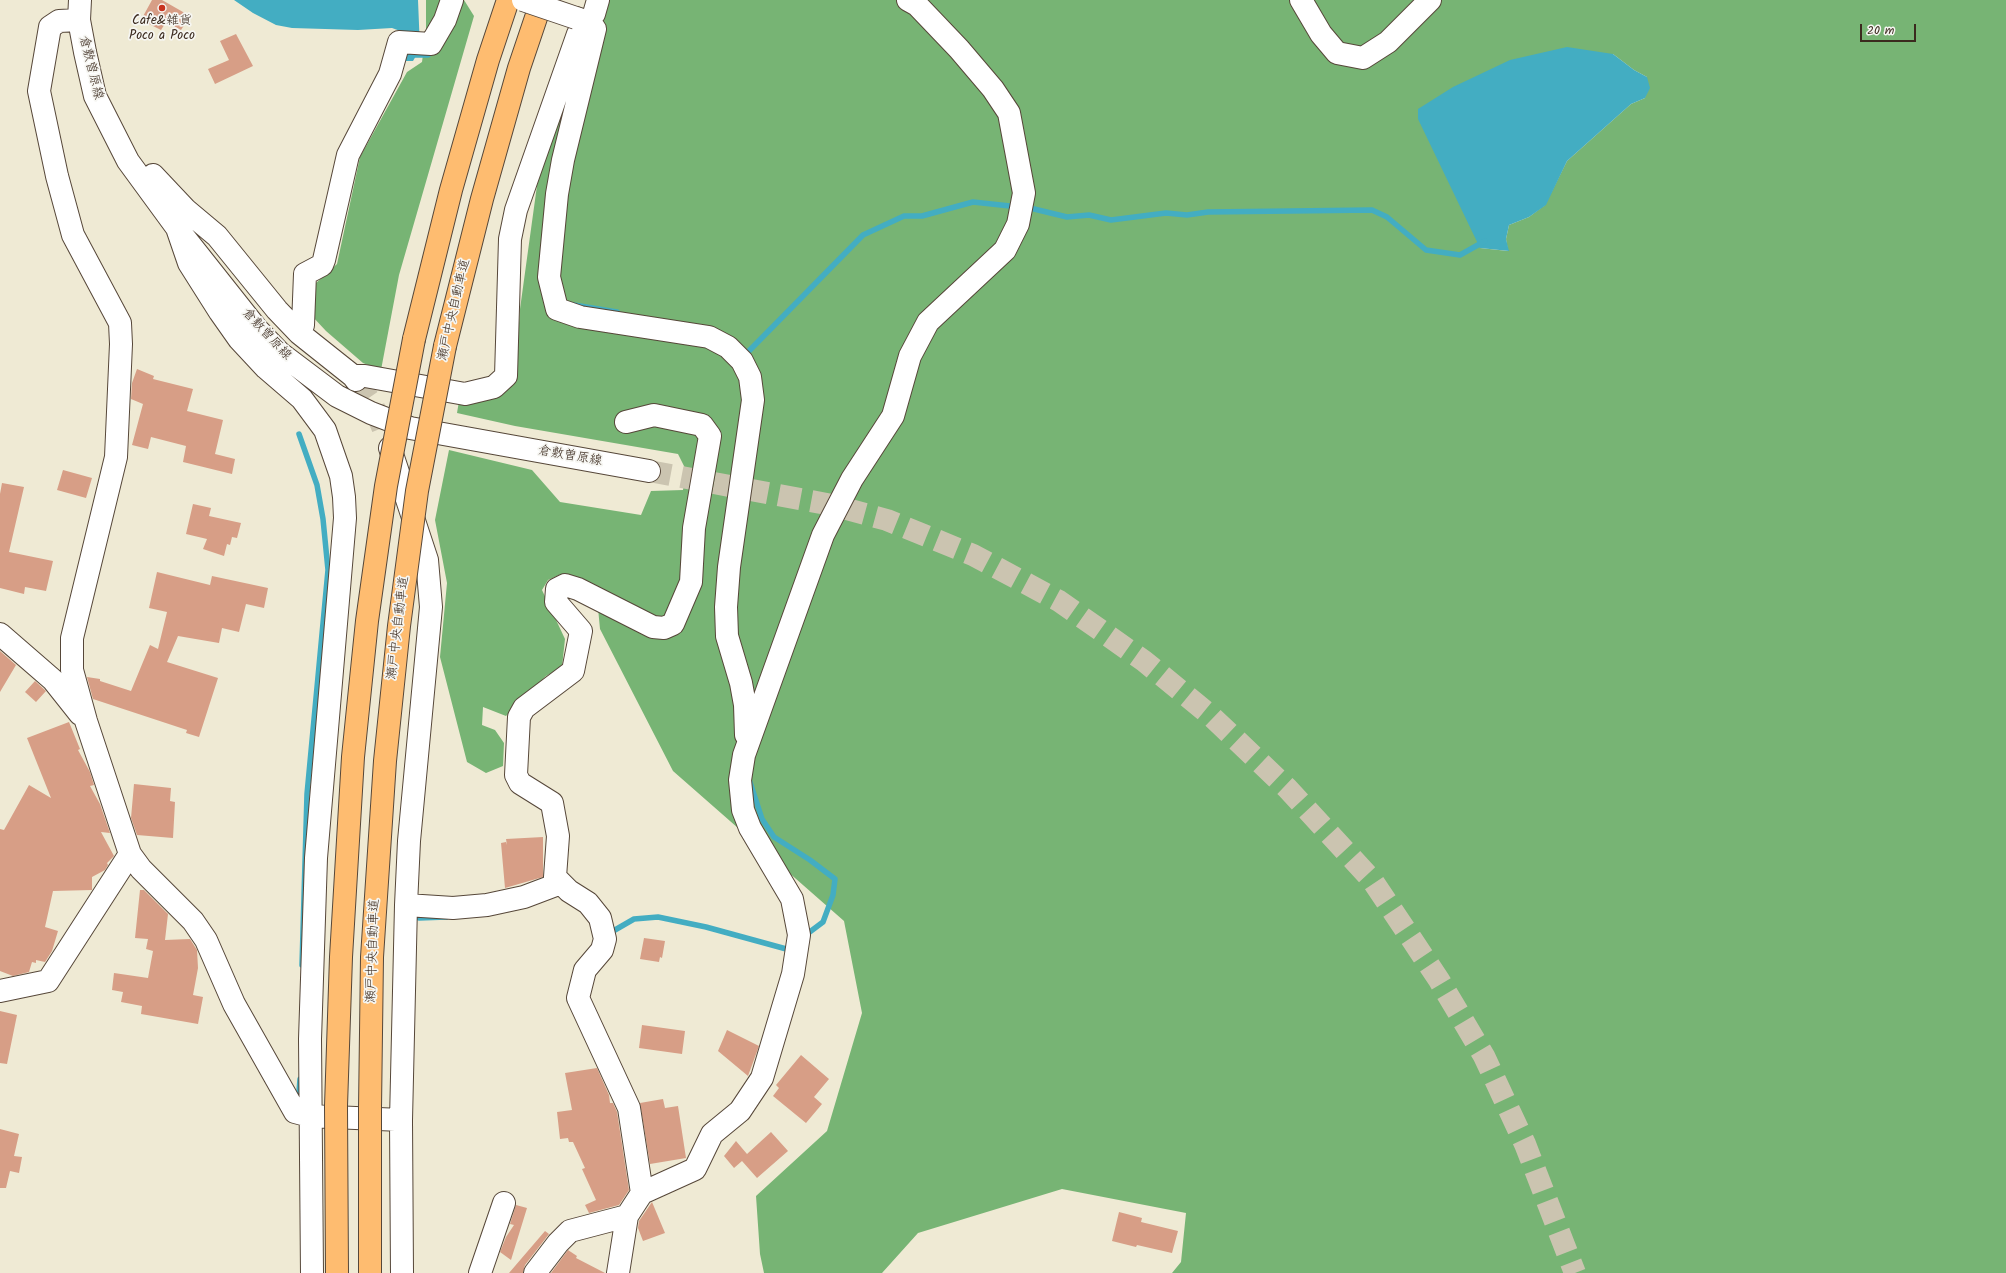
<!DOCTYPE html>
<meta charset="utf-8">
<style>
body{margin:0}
#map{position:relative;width:2006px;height:1273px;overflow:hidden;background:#efead4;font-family:Kalam,sans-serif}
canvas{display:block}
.scale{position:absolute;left:1860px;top:24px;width:56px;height:18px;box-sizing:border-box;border:2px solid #3b2a1e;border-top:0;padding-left:5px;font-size:12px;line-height:14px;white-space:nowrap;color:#3b2a1e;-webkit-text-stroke:3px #f6f6f2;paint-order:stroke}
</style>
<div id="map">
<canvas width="2006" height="1273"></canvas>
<div class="scale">20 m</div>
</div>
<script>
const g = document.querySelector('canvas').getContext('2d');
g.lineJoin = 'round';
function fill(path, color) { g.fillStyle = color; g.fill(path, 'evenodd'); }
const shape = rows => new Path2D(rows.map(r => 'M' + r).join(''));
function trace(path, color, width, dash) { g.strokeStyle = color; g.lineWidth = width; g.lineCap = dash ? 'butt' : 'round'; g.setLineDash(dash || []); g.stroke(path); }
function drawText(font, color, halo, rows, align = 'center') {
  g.font = font + ' Kalam,"Klee One",sans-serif'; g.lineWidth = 3.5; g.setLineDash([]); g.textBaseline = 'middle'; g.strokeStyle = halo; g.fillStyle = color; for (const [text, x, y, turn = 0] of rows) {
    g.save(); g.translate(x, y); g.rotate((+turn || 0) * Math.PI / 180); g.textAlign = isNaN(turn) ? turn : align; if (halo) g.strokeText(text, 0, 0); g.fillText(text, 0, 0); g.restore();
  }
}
fill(shape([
 [426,0,464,0,474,16,399,275,381,370,363,363,326,331,312,316,316,283,337,264,360,157,407,72,422,62,426,32],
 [587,0,2006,0,2006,1273,1172,1273,1181,1262,1186,1213,1062,1189,918,1233,882,1273,764,1273,760,1254,756,1196,827,1131,862,1013,844,921,673,771,600,629,596,587,561,574,548,580,542,590,565,639,562,667,546,676,506,716,483,707,482,725,495,730,504,743,503,766,486,773,467,762,440,657,447,583,435,520,449,450,532,470,560,502,641,515,651,491,683,490,686,470,678,454,515,426,457,413,459,401,468,401,515,382,520,309,539,171],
 [1613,54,1634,70,1647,77,1645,98,1631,104,1567,161,1545,205,1529,217,1509,225,1506,239,1508,251,1480,248]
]), '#77b474');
fill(shape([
 [234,0,418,0,420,49,413,61,398,61,403,32,392,28,358,30,292,28,276,25,253,13],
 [1567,47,1613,54,1634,70,1647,77,1650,88,1645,98,1631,104,1567,161,1546,205,1529,217,1509,225,1506,239,1509,251,1480,248,1418,119,1418,109,1453,87,1510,60]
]), '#43adc2');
trace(shape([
 [411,55,428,55,431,52],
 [1030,208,1067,217,1089,215,1111,220,1166,213,1187,215,1208,212,1372,210,1387,217,1426,250,1460,255,1485,241],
 [574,305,617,312],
 [747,353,863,235,904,216,922,216,973,202,1010,206],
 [299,434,317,485,323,519,328,570,307,794,302,965],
 [750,782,762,819,774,837,810,860,835,879,833,895,823,922,807,934,806,937],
 [419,918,446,917],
 [608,934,634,919,658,917,706,927,790,950],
 [299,1092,300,1079]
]), '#43adc2', 5.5);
fill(shape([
 [152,0,162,0,190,16,181,30,166,22,161,30,141,20],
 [236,34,253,66,215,84,208,69,229,60,220,41],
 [137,369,154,376,153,379,193,389,187,411,223,420,215,454,235,459,232,474,183,462,186,446,151,437,148,449,132,445,143,404,131,399,132,383],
 [63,470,92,478,86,498,57,490],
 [2,483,24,487,9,552,53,561,46,591,25,587,24,594,0,588,0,494],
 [193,504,211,508,209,516,241,523,237,538,232,537,230,545,227,544,224,556,203,549,207,539,186,534],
 [157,572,210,585,212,576,268,588,264,608,246,604,239,632,222,628,219,643,178,636,167,662,218,678,199,737,186,733,187,730,93,699,87,677,100,679,100,681,131,691,150,645,158,649,167,612,149,608],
 [0,651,16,665,0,692],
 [35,681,46,691,36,702,25,692],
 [69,722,80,749,78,750,90,772,94,785,90,786,100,804,110,833,101,832,114,856,107,863,108,865,105,870,92,877,92,890,53,891,45,927,58,931,52,951,45,962,36,960,36,963,32,962,29,972,13,976,0,971,0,829,4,830,29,785,51,798,27,738],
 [134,784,171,788,170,801,175,802,173,838,137,835,131,818],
 [543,837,543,877,505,888,501,843,506,842,507,845,506,839],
 [140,890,144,890,168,914,165,940,190,939,197,950,198,968,193,995,203,997,198,1024,141,1014,142,1006,121,1002,123,992,112,990,114,973,148,978,153,951,146,949,148,939,135,938],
 [644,938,665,941,662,958,660,957,659,962,640,959],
 [0,1011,17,1015,7,1064,0,1063],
 [642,1025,685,1031,682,1054,639,1048],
 [727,1030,759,1046,748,1076,718,1051],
 [801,1055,829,1079,814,1097,822,1104,806,1123,773,1096,779,1088,776,1085],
 [597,1068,609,1095,610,1103,613,1103,617,1112,629,1190,619,1205,589,1213,585,1205,596,1200,582,1169,585,1168,573,1142,569,1142,568,1138,560,1139,557,1112,572,1110,565,1073],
 [663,1099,665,1108,678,1106,686,1158,650,1164,640,1103],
 [0,1129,19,1134,14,1156,22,1157,19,1173,10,1171,6,1188,0,1188],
 [771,1132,788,1151,757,1178,742,1161,734,1168,724,1156,736,1141,747,1154],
 [652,1202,665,1233,643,1241,638,1228,639,1221],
 [516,1205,527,1208,511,1260,500,1252,506,1237,514,1225,510,1224],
 [1119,1212,1142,1218,1141,1222,1178,1231,1172,1253,1137,1245,1136,1247,1112,1241],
 [545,1231,549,1234,525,1265,523,1273,509,1273],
 [568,1250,577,1256,576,1258,605,1273,551,1273]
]), '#d79e86');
trace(shape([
 [356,380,373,405,385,434],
 [649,471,832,505,887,520,973,555,1059,601,1144,661,1210,715,1287,788,1372,880,1439,980,1484,1056,1525,1144,1575,1273]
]), '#cbc4b0', 22, [22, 11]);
const minor = shape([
 [80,0,79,20,85,52,95,96,128,161,177,228,257,329,280,353,337,396,371,413,410,428,649,471],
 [1301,0,1321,34,1337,53,1363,58,1388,42,1430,0],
 [576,18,589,22,595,29,563,160,557,194,549,277,557,309,580,317,709,337,728,347,742,361,750,377,753,400,729,567,726,607,727,636,741,683,745,705,746,735],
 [79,20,59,21,50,27,39,91,57,176,73,235,120,323,121,344,116,457,72,638,72,670,86,721,130,854,141,869,193,921,206,940,234,1004,295,1112,310,1116,401,1120],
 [153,175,186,210,217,236,277,310,299,333,353,376,356,380],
 [177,228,189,263,220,312,239,339,266,368,302,399,325,430,341,476,344,497,345,518,316,858,310,1039,312,1273],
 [297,330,303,325,305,274,322,265,324,260,348,155,390,74,399,42,431,44,445,20,452,0],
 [353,376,365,376,465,394,494,387,506,376,510,239,516,210,578,34,594,14,598,0],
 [626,422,654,415,702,425,710,436,694,528,691,582,673,624,664,628,653,627,578,589,565,585,557,589,556,602,581,631,573,671,524,708,519,717,516,775,520,783,552,803,558,836,555,877,569,891,588,903,600,918,605,939,602,950,585,970,578,998,629,1108,642,1193],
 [390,448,427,560,431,607,409,841,406,905,401,1120,402,1273],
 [0,634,53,680,80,714],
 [406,905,453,908,487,905,524,897,561,883],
 [0,991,48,981,130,854],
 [480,1273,504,1203],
 [535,1273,558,1243,570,1231,627,1216],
 [618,1273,627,1216,642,1193,695,1169,712,1134,740,1111,762,1078,793,974,799,935,792,899,750,828,743,810,740,780,744,755,823,535,852,479,893,416,910,356,928,322,1005,250,1018,224,1024,193,1009,113,993,89,959,49,917,5,908,0]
]);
const highway = shape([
 [414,339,451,190,488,60,508,0],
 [445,346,482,199,519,68,542,0]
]);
trace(minor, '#564739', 24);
trace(highway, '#564739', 24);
trace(minor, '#fff', 22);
trace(highway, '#febc70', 22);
const minorBridge = shape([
 [523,0,576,18]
]);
const highwayBridge = shape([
 [337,1273,336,1106,341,957,353,757,367,621,386,486,414,339],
 [370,1273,370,1108,372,957,385,761,399,626,417,491,445,346]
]);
trace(minorBridge, '#564739', 24, []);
trace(highwayBridge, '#564739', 24, []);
trace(minorBridge, '#fff', 22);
trace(highwayBridge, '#febc70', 22);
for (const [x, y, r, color] of [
 [162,8,4,"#c8321e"]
]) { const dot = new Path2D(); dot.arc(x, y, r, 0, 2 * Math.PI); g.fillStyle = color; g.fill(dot); trace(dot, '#f6f6f2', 1.5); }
drawText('13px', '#3b2a1e', '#f6f6f2', [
 ["Cafe&雑貨",162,22],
 ["Poco a Poco",162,37]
]);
drawText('13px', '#3b2a1e', '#f6f6f2', [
 ["倉敷曽原線",90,68,76],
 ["瀬戸中央自動車道",455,310,-77],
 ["倉敷曽原線",266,335,47],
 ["倉敷曽原線",570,457,10],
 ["瀬戸中央自動車道",399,628,-83],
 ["瀬戸中央自動車道",374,951,-88]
]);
</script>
